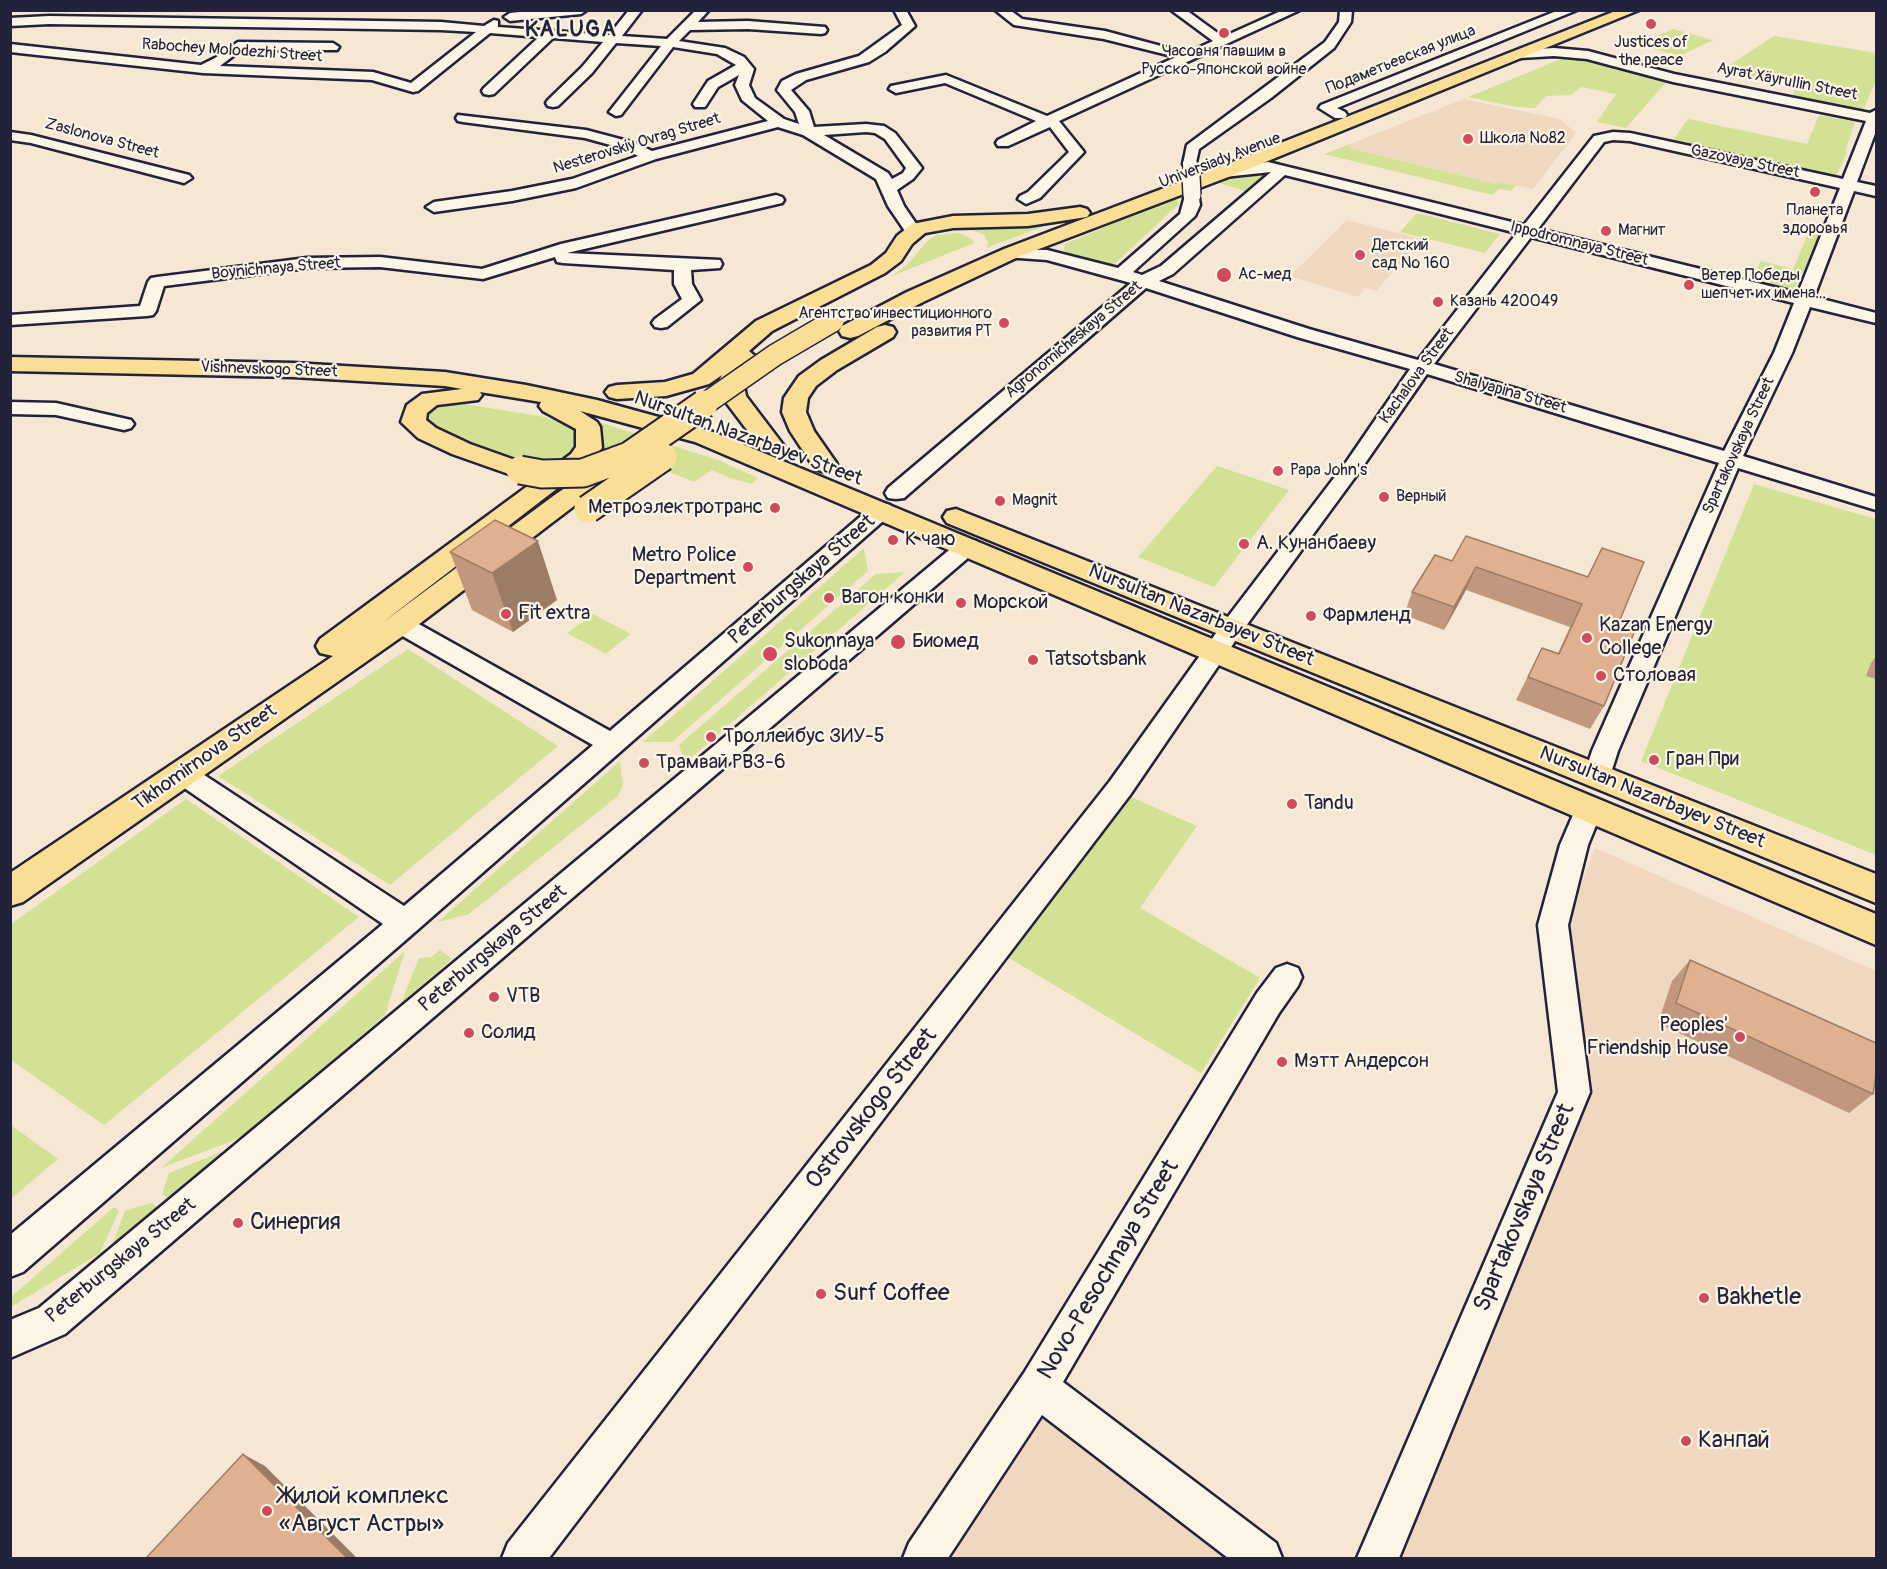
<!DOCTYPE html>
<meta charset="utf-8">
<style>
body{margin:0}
#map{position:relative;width:1887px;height:1569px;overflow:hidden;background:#f6e7d4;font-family:Pangolin,sans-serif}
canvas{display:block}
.frame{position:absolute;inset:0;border:12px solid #22223b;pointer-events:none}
</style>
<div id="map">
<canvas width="1887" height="1569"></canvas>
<div class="frame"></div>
</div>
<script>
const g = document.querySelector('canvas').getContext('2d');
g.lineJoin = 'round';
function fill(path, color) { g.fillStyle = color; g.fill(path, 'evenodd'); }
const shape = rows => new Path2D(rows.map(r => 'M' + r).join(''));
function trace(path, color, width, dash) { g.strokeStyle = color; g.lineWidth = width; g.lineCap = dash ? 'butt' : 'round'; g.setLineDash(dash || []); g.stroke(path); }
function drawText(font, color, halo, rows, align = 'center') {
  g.font = font + ' Pangolin,sans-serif'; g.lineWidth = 4.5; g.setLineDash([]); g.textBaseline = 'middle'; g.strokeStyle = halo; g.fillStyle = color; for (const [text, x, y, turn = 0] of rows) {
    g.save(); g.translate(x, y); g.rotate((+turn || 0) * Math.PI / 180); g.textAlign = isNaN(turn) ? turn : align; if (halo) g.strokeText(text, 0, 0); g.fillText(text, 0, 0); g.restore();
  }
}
fill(shape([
 [1464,99,1560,119,1576,133,1533,189,1500,182,1498,184,1350,148,1348,145],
 [1347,220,1421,239,1376,291,1365,288,1358,297,1290,276],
 [1595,848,1876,971,1876,1558,1392,1558,1586,1082,1564,929],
 [1044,1412,1236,1558,948,1558]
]), '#efd7c0');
fill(shape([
 [1673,29,1713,40,1679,56,1637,44],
 [1774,36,1876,53,1876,80,1862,113,1791,99,1797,85,1722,70],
 [1571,55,1606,66,1668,80,1626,128,1597,122,1616,94,1581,87,1571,95,1546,96,1535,108,1516,107,1468,97],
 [1819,115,1855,122,1845,152,1847,153,1836,176,1673,140,1688,119,1807,144],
 [1348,145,1350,148,1497,184,1500,182,1516,185,1511,191,1499,189,1492,195,1324,154],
 [1251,170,1274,170,1248,192,1216,182],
 [1175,197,1179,204,1111,267,1069,254,1064,250,1065,244],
 [1417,213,1500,234,1485,253,1400,232],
 [1063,219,986,248,988,243,984,235,963,227],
 [1813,222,1826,225,1794,290,1751,279,1761,261,1793,269],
 [960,233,973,240,974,243,892,276,909,263,928,240,937,235],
 [440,400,545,417,565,424,575,432,582,432,584,440,565,462,558,458,542,458,525,466,429,429,418,411],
 [586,418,718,460,758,478,752,484,730,478,712,470,694,482,614,449,581,461],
 [1217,466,1289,490,1214,587,1138,557],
 [1754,484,1876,519,1876,855,1641,761],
 [864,548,868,571,672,742,643,742],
 [905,572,685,763,679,745,876,574],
 [593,614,631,634,606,654,567,633],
 [408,649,558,746,390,885,218,776],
 [620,761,623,785,618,796,469,914,438,922],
 [1131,797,1197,826,1140,908,1260,978,1201,1073,1009,958],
 [186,799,359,917,104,1125,11,1060,11,924],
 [440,950,452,959,401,1003,419,958,431,957],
 [405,951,385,1015,245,1136,161,1168],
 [11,1125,58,1159,11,1199],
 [221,1152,223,1155,170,1199,162,1194,169,1173],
 [151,1203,161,1209,111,1248,125,1211],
 [114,1207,119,1211,100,1253,11,1307,11,1297]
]), '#d2e194');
const minor = shape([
 [539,10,587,10,581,14,510,21,504,17,510,13,539,10],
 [629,10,642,10,622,36,667,39,696,10,709,10,698,22,748,21,825,27,827,30,825,33,821,34,748,29,690,30,679,41,725,48,744,57,754,69,749,85,755,98,784,119,799,124,795,112,777,90,782,81,796,74,859,56,902,25,894,10,906,10,915,26,885,52,869,62,806,80,791,90,809,111,814,127,866,124,884,126,895,133,922,168,913,179,897,190,904,206,921,231,919,234,907,234,888,206,876,179,803,135,778,127,656,159,576,188,512,201,434,212,426,207,434,202,512,191,572,179,638,156,625,149,585,138,463,122,458,121,456,118,458,115,586,130,635,143,652,151,768,121,742,100,735,85,739,75,718,87,705,107,695,107,693,104,708,81,736,65,717,54,673,47,621,115,616,116,609,112,661,46,616,43,592,73,558,106,553,107,548,106,546,103,548,100,582,67,603,42,553,38,494,94,489,95,484,94,482,91,484,88,539,37,490,33,418,91,413,92,372,80,203,73,10,52,10,44,201,65,215,58,238,42,333,43,339,47,337,50,241,50,220,66,373,72,411,83,476,32,441,30,49,24,10,26,10,18,49,16,441,22,484,26,494,20,498,21,498,27,609,35,629,10],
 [866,132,875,133,885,139,906,168,903,173,892,179,888,173,824,135,866,132],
 [995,10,1010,10,1022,19,1105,31,1187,53,1213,41,1171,10,1186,10,1223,37,1283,10,1300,10,1059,121,1084,152,1040,198,1026,204,1018,199,1020,196,1028,192,1069,152,1050,127,1008,146,998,146,996,143,998,140,1036,121,945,83,896,93,889,89,891,86,946,75,1047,116,1176,57,1104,39,1014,25,995,10],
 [1340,10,1352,10,1351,22,1334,48,1271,98,1199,149,1195,167,1185,167,1183,164,1187,145,1325,42,1339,22,1340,10],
 [1559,10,1577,10,1337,108,1345,112,1347,115,1345,118,1335,118,1319,108,1321,105,1559,10],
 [1554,48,1588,51,1674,74,1870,113,1876,110,1876,131,1857,182,1876,186,1876,196,1854,191,1814,297,1876,313,1876,323,1810,307,1792,353,1743,456,1876,497,1876,510,1738,468,1618,751,1610,776,1606,783,1597,786,1588,783,1584,776,1592,751,1719,463,1427,374,1361,469,1240,634,1130,795,549,1558,502,1558,508,1543,1110,781,1224,622,1347,461,1410,369,1297,337,1146,288,904,498,896,499,888,498,885,493,888,488,1131,283,1047,260,1005,257,1003,253,1005,249,1047,250,1118,268,1180,214,1186,192,1198,192,1200,205,1195,216,1133,272,1142,275,1161,266,1271,172,1224,177,1219,175,1216,172,1219,169,1268,162,1524,225,1594,136,1613,132,1630,133,1843,179,1866,121,1673,82,1587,59,1554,56,1520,58,1514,54,1520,50,1554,48],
 [1613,140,1630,141,1840,188,1798,293,1538,229,1604,142,1613,140],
 [1285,175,1517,233,1418,360,1309,329,1159,281,1173,274,1285,175],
 [1531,237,1794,303,1774,353,1724,451,1434,364,1531,237],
 [10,132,31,135,189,175,192,178,184,183,31,143,10,140,10,132],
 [776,195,782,197,784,200,782,203,567,253,720,260,722,264,720,268,691,270,692,284,701,300,667,327,661,328,655,327,652,323,655,319,682,299,674,284,674,270,563,263,557,262,555,257,483,279,380,267,307,268,164,286,156,311,153,315,147,316,10,325,10,315,140,306,148,282,151,278,157,277,307,258,380,257,482,269,561,244,776,195],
 [10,402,56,403,131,420,134,424,131,428,124,430,56,415,10,414,10,402],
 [882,503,890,505,893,510,890,515,415,932,23,1272,10,1277,10,1235,383,924,174,781,170,774,174,767,183,764,192,767,404,906,593,745,392,630,388,624,392,618,400,616,408,618,610,731,874,505,882,503],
 [968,539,976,541,979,546,976,551,65,1334,10,1358,10,1320,39,1308,960,541,968,539],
 [1589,797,1599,801,1603,808,1588,845,1568,925,1590,1092,1399,1558,1357,1558,1558,1092,1538,925,1560,845,1579,801,1589,797],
 [1287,964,1298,968,1302,977,1298,986,1279,1013,1063,1382,1276,1543,1282,1558,1228,1558,1042,1415,948,1558,903,1558,909,1543,1024,1373,1257,993,1276,968,1287,964]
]);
const major = shape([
 [1618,10,1639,10,1231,176,1018,257,923,302,858,336,850,338,842,336,839,331,842,326,907,292,1004,249,1217,168,1618,10],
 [1080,207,1087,209,1090,213,1087,217,1028,226,953,228,925,233,912,244,901,261,885,273,772,331,749,351,756,357,743,380,746,396,784,446,781,451,772,453,763,451,722,397,719,380,722,375,709,384,666,396,617,399,609,397,605,392,609,387,617,385,665,382,693,374,756,321,871,265,886,253,897,236,912,224,953,216,1028,214,1080,207],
 [885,325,893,327,896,332,893,337,837,370,816,386,808,398,806,412,814,431,837,464,833,469,824,472,815,469,790,431,782,412,784,398,799,376,821,360,877,327,885,325],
 [10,357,293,363,445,372,526,385,597,400,713,432,1876,914,1876,945,695,442,580,411,597,422,600,427,602,448,589,464,382,623,556,494,613,456,622,453,631,456,635,461,631,466,574,506,410,631,23,902,10,906,10,873,333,656,320,653,316,646,320,639,571,454,576,447,576,429,543,411,539,406,541,402,480,392,482,395,478,400,437,405,427,413,426,420,436,428,470,444,529,465,533,470,529,475,520,478,452,454,418,438,401,422,407,405,422,394,462,389,445,386,293,377,10,371,10,357],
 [956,509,1876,874,1876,903,947,523,943,517,947,511,956,509]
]);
trace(minor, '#22223b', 5);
trace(major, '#22223b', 5);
fill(minor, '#fcf5e5');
fill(major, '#fbde96');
const minorBridgeFar1 = shape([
 [1190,164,1191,178]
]);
const minorBridge = shape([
 [1191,176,1192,195]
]);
const majorBridgeFar1 = shape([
 [702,406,775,355,833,321]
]);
const majorBridge = shape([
 [520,470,542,474,583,473,629,456,704,404],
 [588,509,663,457]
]);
trace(minorBridgeFar1, '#22223b', 16, []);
trace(minorBridge, '#22223b', 20, []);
trace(majorBridgeFar1, '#22223b', 24, []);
trace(majorBridge, '#22223b', 31, []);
trace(minorBridgeFar1, '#fcf5e5', 14);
trace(minorBridge, '#fcf5e5', 17);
trace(majorBridgeFar1, '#fbde96', 21);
trace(majorBridge, '#fbde96', 27);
fill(shape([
 [1602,548,1619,622,1604,706,1590,729,1516,700,1542,648,1558,653,1570,627,1466,590,1444,630,1404,615,1412,592,1452,561,1587,577],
 [450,552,557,600,513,632,472,610],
 [1876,656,1876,679,1866,676,1871,663],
 [1690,960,1873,1094,1849,1113,1658,1023,1672,981]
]), '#c1987d');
fill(shape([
 [538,541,557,600,513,632,492,573],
 [1476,567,1466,590,1444,630,1454,607],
 [243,1454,265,1466,357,1558,347,1558]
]), '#9d7c66');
const building = shape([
 [495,520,538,541,492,573,450,552,495,520],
 [1466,536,1588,577,1602,548,1644,562,1619,622,1636,628,1604,706,1528,677,1542,648,1559,654,1582,604,1476,567,1454,607,1412,592,1435,555,1452,561,1466,536],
 [1690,960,1876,1043,1876,1075,1873,1094,1676,1003,1690,960],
 [243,1454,347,1558,146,1558,243,1454]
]);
fill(building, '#e0b191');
trace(building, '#9d7c66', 1.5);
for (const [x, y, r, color] of [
 [1651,24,6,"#d1495b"],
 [1224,33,6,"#d1495b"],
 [1468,139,6,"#d1495b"],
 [1815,192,6,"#d1495b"],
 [1606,231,6,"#d1495b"],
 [1360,255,6,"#d1495b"],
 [1224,275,8,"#d1495b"],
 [1689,285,6,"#d1495b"],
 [1438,302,6,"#d1495b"],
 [1004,323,6,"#d1495b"],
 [1278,471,6,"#d1495b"],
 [1384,497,6,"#d1495b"],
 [1000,501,6,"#d1495b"],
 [775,508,6,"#d1495b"],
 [893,540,6,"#d1495b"],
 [1244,544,6,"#d1495b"],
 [748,567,6,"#d1495b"],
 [829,598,6,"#d1495b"],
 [961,603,6,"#d1495b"],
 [506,614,6,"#d1495b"],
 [1311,616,6,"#d1495b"],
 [1587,638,6,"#d1495b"],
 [898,642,8,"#d1495b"],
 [770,654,8,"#d1495b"],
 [1033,660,6,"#d1495b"],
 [1601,676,6,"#d1495b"],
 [711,737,6,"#d1495b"],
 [1654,760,6,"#d1495b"],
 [644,763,6,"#d1495b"],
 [1292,804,6,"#d1495b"],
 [494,997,6,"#d1495b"],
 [469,1033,6,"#d1495b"],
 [1740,1037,6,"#d1495b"],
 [1282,1062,6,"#d1495b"],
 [238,1223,6,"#d1495b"],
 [821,1294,6,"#d1495b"],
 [1704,1298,6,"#d1495b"],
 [1686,1441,6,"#d1495b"],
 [267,1511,6,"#d1495b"]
]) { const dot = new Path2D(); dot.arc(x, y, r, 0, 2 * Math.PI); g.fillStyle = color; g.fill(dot); trace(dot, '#fcf5e5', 2); }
drawText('16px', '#22223b', '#fcf5e5', [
 ["Justices of",1651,43,"center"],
 ["the peace",1651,61,"center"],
 ["Часовня павшим в",1224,52,"center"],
 ["Русско-Японской войне",1224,70,"center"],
 ["Школа №82",1480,139],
 ["Планета",1815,211,"center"],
 ["здоровья",1815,229,"center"],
 ["Магнит",1618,231],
 ["Детский",1372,246],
 ["сад № 160",1372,264],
 ["Ас-мед",1238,275],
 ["Ветер Победы",1701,276],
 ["шепчет их имена...",1701,294],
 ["Казань 420049",1450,302],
 ["Агентство инвестиционного",992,314,"right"],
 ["развития РТ",992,332,"right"],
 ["Papa John's",1290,471],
 ["Верный",1396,497],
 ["Magnit",1012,501]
], 'left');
drawText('16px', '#22223b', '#fcf5e5', [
 ["Rabochey Molodezhi Street",232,51,4],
 ["Подаметьевская улица",1401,60,-22],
 ["Ayrat Xäyrullin Street",1787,82,11],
 ["Zaslonova Street",102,139,15],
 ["Nesterovskiy Ovrag Street",637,144,-17],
 ["Universiady Avenue",1220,161,-21],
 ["Gazovaya Street",1745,162,12],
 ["Ippodromnaya Street",1579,244,14],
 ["Boynichnaya Street",276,269,-5],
 ["Agronomicheskaya Street",1074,340,-40],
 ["Vishnevskogo Street",269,370,2],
 ["Kachalova Street",1417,376,-54],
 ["Shalyapina Street",1510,393,16],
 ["Spartakovskaya Street",1739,446,-65]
]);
drawText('20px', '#22223b', '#fcf5e5', [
 ["Nursultan Nazarbayev Street",748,439,20],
 ["Peterburgskaya Street",802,580,-41],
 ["Nursultan Nazarbayev Street",1201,616,22],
 ["Tikhomirnova Street",205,758,-35],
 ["Nursultan Nazarbayev Street",1652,798,22],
 ["Peterburgskaya Street",493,949,-40],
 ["Peterburgskaya Street",121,1261,-39]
]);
drawText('20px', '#22223b', '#fcf5e5', [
 ["Метроэлектротранс",763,508,"right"],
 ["К чаю",905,540],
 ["А. Кунанбаеву",1256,544],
 ["Metro Police",736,556,"right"],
 ["Department",736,579,"right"],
 ["Вагон конки",841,598],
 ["Морской",973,603],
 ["Fit extra",518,614],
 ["Фармленд",1323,616],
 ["Kazan Energy",1599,626],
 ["College",1599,649],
 ["Sukonnaya",784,642],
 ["sloboda",784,665],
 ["Биомед",912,642],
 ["Tatsotsbank",1045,660],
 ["Столовая",1613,676],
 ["Троллейбус ЗИУ-5",723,737],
 ["Гран При",1666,760],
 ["Трамвай РВЗ-6",656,763],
 ["Tandu",1304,804],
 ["VTB",506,997],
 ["Peoples'",1728,1026,"right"],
 ["Friendship House",1728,1049,"right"],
 ["Солид",481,1033],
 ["Мэтт Андерсон",1294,1062]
], 'left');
g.letterSpacing = '1.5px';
drawText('bold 22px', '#22223b', '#fcf5e5', [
 ["KALUGA",571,30]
]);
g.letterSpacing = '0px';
drawText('24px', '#22223b', '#fcf5e5', [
 ["Ostrovskogo Street",872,1109,-52],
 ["Spartakovskaya Street",1525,1208,-67],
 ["Novo-Pesochnaya Street",1109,1270,-59]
]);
drawText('24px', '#22223b', '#fcf5e5', [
 ["Синергия",250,1223],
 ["Surf Coffee",833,1294],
 ["Bakhetle",1716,1298],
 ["Канпай",1698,1441],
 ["Жилой комплекс",279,1497],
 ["«Август Астры»",279,1525]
], 'left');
</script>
